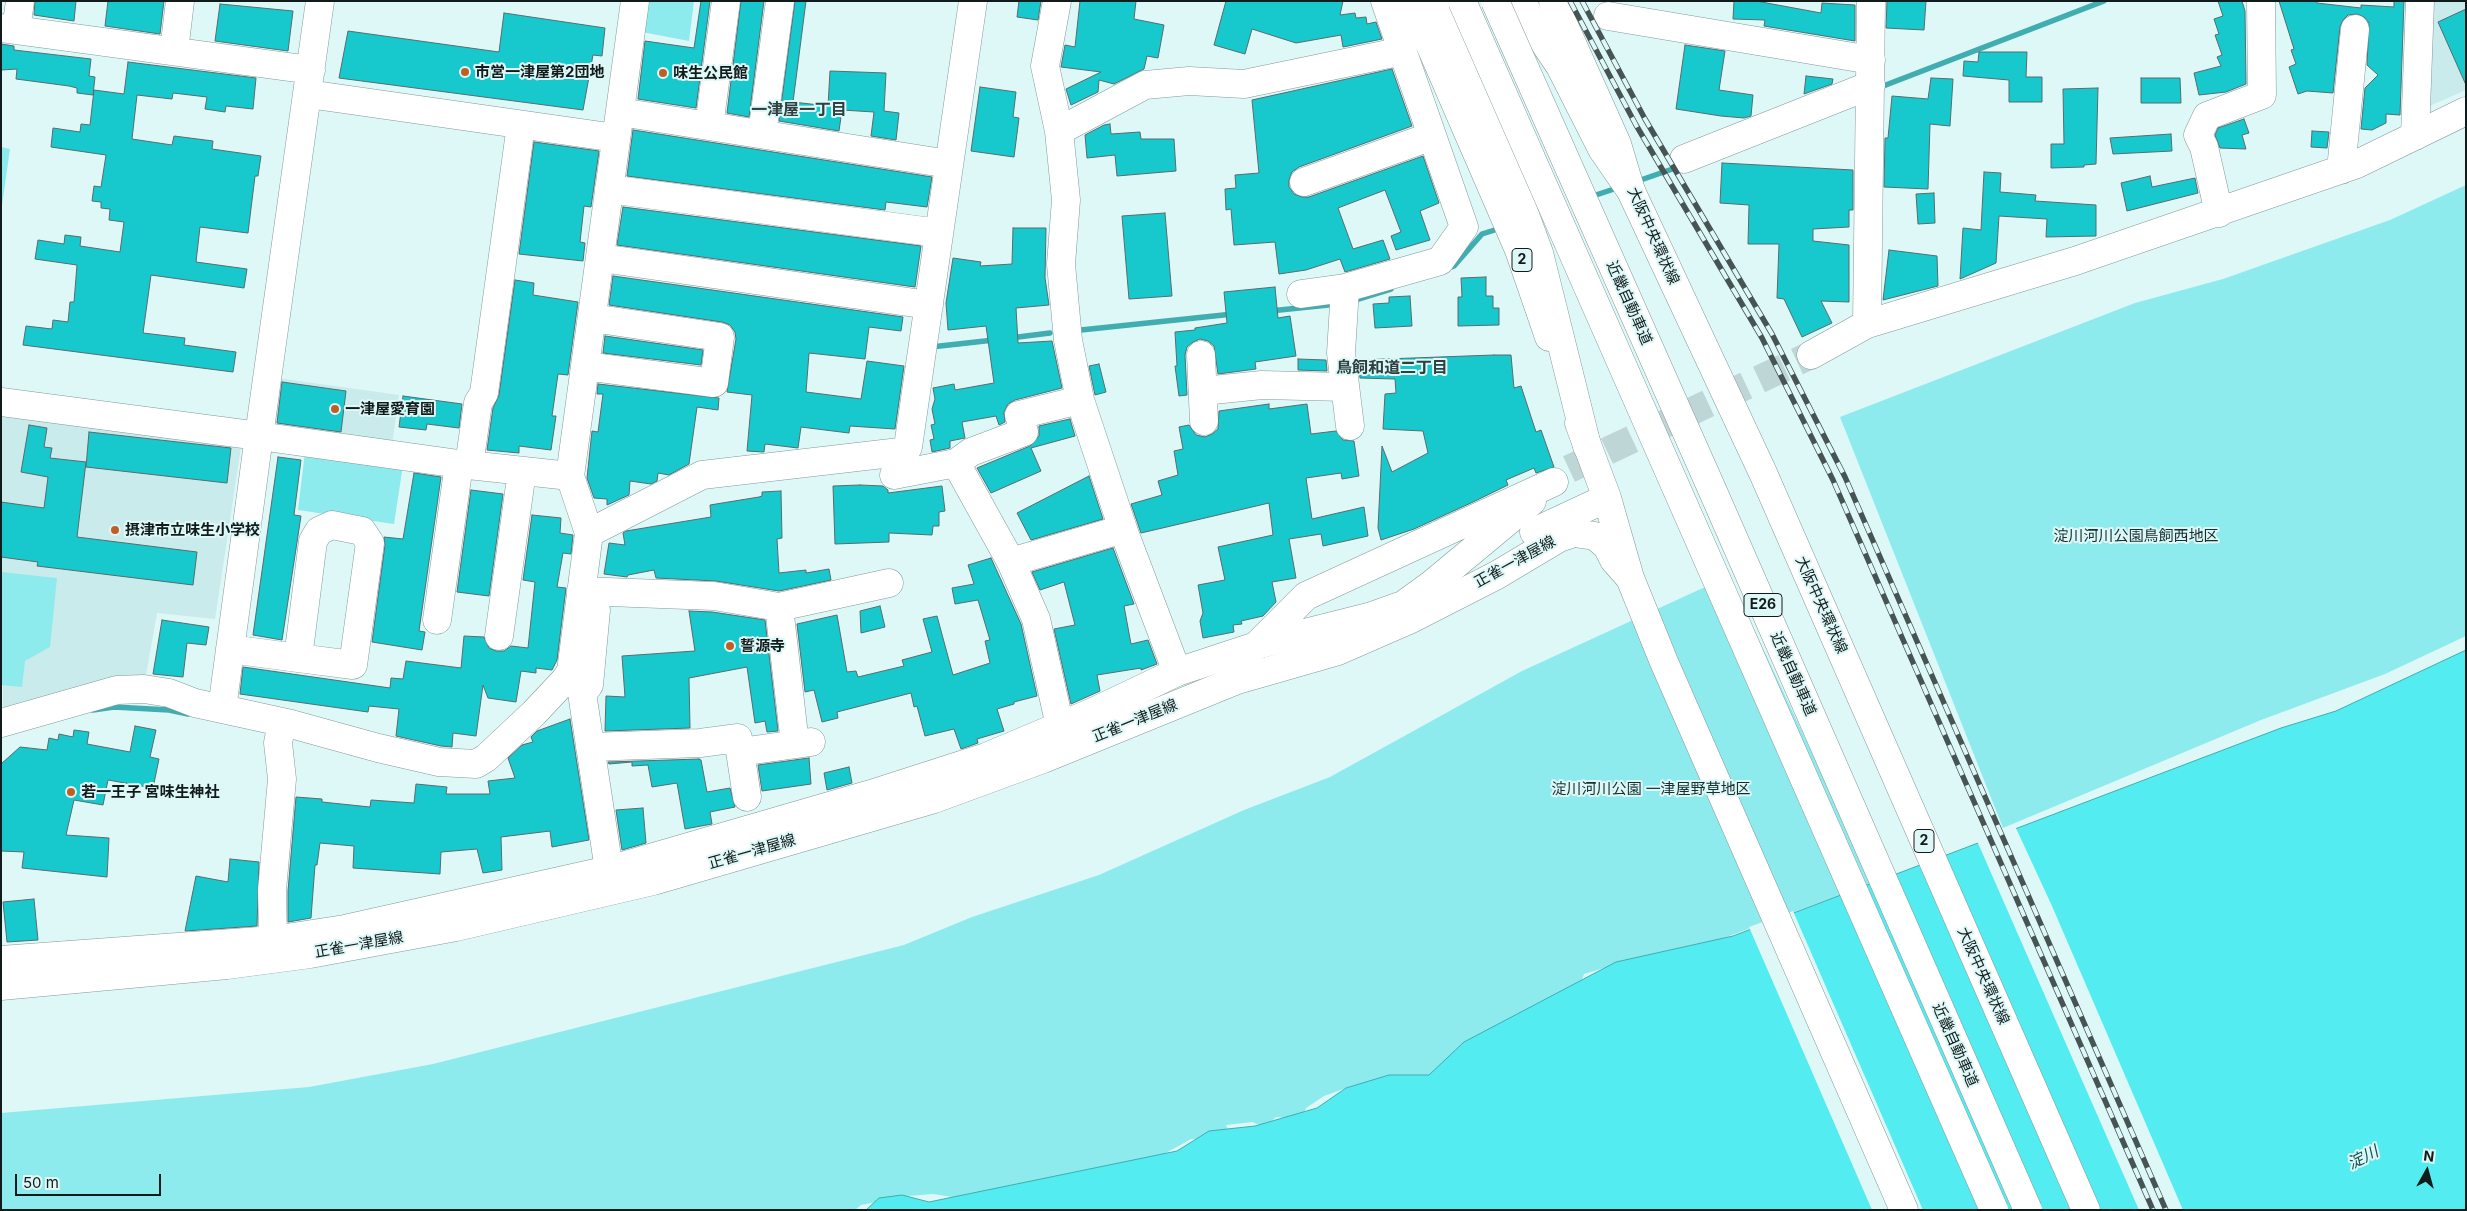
<!DOCTYPE html>
<meta charset="utf-8">
<style>
body{margin:0}
#map{position:relative;width:2467px;height:1211px;overflow:hidden;background:#def7f7;font-family:Inter,sans-serif}
canvas{display:block}
.frame{position:absolute;inset:0;border:2px solid #121b1b;pointer-events:none}
.north{position:absolute;left:2402px;top:1146px;width:50px;height:50px;-webkit-text-stroke:4px #def7f7;paint-order:stroke;rotate:7deg;font-size:14px;font-weight:700;line-height:20px;text-align:center;color:#121b1b}
.north::after{content:'';display:block;margin:auto;width:18px;height:22px;background:#121b1b;clip-path:polygon(50% 0,100% 100%,50% 72%,0 100%)}
.scale{position:absolute;left:15px;top:1174px;width:146px;height:22px;box-sizing:border-box;border:2px solid #121b1b;border-top:0;padding-left:6px;font-size:15px;line-height:18px;white-space:nowrap;color:#121b1b;-webkit-text-stroke:4px #def7f7;paint-order:stroke}
</style>
<div id="map">
<canvas width="2467" height="1211"></canvas>
<div class="frame"></div>
<div class="north">N</div>
<div class="scale">50 m</div>
</div>
<script>
const g = document.querySelector('canvas').getContext('2d');
g.lineJoin = 'round';
function fill(path, color) { g.fillStyle = color; g.fill(path, 'evenodd'); }
const shape = rows => new Path2D(rows.map(r => 'M' + r).join(''));
function trace(path, color, width, dash) { g.strokeStyle = color; g.lineWidth = width; g.lineCap = dash ? 'butt' : 'round'; g.setLineDash(dash || []); g.stroke(path); }
function drawText(font, color, halo, rows, align = 'center') {
  g.font = font + ' Inter,"Noto Sans JP",sans-serif'; g.lineWidth = 4; g.setLineDash([]); g.textBaseline = 'middle'; g.strokeStyle = halo; g.fillStyle = color; for (const [text, x, y, turn = 0] of rows) {
    g.save(); g.translate(x, y); g.rotate((+turn || 0) * Math.PI / 180); g.textAlign = isNaN(turn) ? turn : align; if (halo) g.strokeText(text, 0, 0); g.fillText(text, 0, 0); g.restore();
  }
}
fill(shape([
 [2431,1,2466,1,2466,90,2427,107],
 [277,378,399,395,392,445,271,424],
 [1,413,241,447,215,619,157,613,146,675,3,712]
]), '#c9ebeb');
fill(shape([
 [646,1,694,1,689,41,642,32],
 [1,147,10,149,1,212],
 [2466,185,2466,636,2385,674,2261,720,2003,828,1840,417,2135,303,2223,279,2390,220],
 [305,451,403,465,394,524,298,510],
 [1,572,57,578,50,647,25,661,22,687,1,685],
 [1729,576,1873,883,1721,939,1640,957,1584,974,1576,995,1429,1080,1346,1088,1324,1096,1306,1108,1302,1119,1276,1117,1265,1127,1252,1122,1226,1125,1232,1141,1191,1139,1155,1159,965,1199,933,1194,908,1196,861,1205,855,1210,1,1210,1,1113,309,1087,433,1064,904,945,972,917,1099,875,1244,810,1330,777,1522,671]
]), '#8eebed');
const water = shape([
 [2466,650,2466,1210,866,1210,879,1198,902,1195,929,1202,1177,1151,1209,1131,1255,1126,1317,1108,1346,1088,1389,1075,1429,1075,1464,1042,1616,962,1733,936,2281,728,2336,711,2466,650]
]);
fill(water, '#53ecf0');
trace(water, '#40adb0', 1);
fill(shape([
 [2015,826,2052,906,2183,1210,2139,1210,1977,841],
 [1793,911,1923,1210,1872,1210,1749,927]
]), '#def7f7');
trace(shape([
 [1878,88,2104,1],
 [1635,182,1681,166],
 [1590,197,1620,187],
 [1446,269,1454,266,1482,234,1501,228],
 [1352,301,1391,289],
 [1270,311,1338,304],
 [1081,330,1233,314],
 [1010,338,1050,333],
 [931,347,994,340],
 [93,710,114,707,169,710,188,714]
]), '#40adb0', 5.5);
const building = shape([
 [35,1,76,1,74,21,34,15,35,1],
 [108,1,164,1,160,34,105,26,108,1],
 [701,1,710,1,696,108,638,99,645,41,694,48,701,1],
 [741,1,764,1,749,117,727,113,741,1],
 [795,1,806,1,793,102,828,106,830,71,886,73,884,111,899,113,896,140,871,136,874,112,842,110,839,131,779,121,795,1],
 [1019,1,1041,1,1038,20,1017,17,1019,1],
 [1080,1,1136,1,1134,19,1164,25,1158,58,1147,56,1144,69,1114,84,1099,80,1098,92,1071,105,1066,89,1101,72,1061,67,1065,45,1075,47,1080,1],
 [1226,1,1343,1,1340,15,1355,13,1356,18,1366,17,1367,24,1376,22,1382,39,1343,47,1341,35,1296,43,1252,29,1245,54,1214,45,1226,1],
 [1734,1,1756,1,1821,13,1822,3,1855,5,1855,41,1764,26,1765,20,1733,19,1734,1],
 [1887,1,1926,1,1924,30,1886,28,1887,1],
 [2218,1,2242,1,2245,11,2246,84,2226,92,2199,95,2194,73,2221,66,2217,57,2222,55,2215,35,2219,34,2214,19,2223,16,2218,1],
 [2279,1,2316,1,2317,3,2361,8,2361,5,2394,7,2394,1,2404,1,2400,115,2386,114,2386,123,2372,130,2361,129,2365,88,2378,75,2367,65,2369,23,2364,17,2357,14,2348,15,2343,20,2340,27,2333,93,2307,91,2298,94,2289,67,2296,64,2291,50,2294,49,2279,1],
 [220,4,293,11,288,51,215,41,220,4],
 [2466,9,2466,85,2438,22,2466,9],
 [504,13,605,28,602,56,593,55,583,110,339,78,348,31,499,52,504,13],
 [1,44,14,46,14,50,91,59,89,76,95,77,93,95,77,93,77,88,69,86,16,79,17,69,1,70,1,44],
 [1685,45,1725,51,1719,90,1753,95,1751,116,1744,118,1721,116,1676,109,1685,45],
 [1979,52,2027,52,2026,77,2042,77,2042,102,2009,102,2009,80,1963,76,1964,61,1978,62,1979,52],
 [128,62,256,78,253,109,226,106,225,112,205,109,207,97,173,93,172,99,137,95,132,139,172,145,174,136,213,141,212,149,261,156,258,176,255,176,248,233,200,227,196,262,247,269,244,288,151,275,143,333,185,338,184,345,236,352,233,372,23,345,26,326,52,329,53,320,68,322,70,302,74,302,77,265,35,259,38,240,64,244,65,235,81,237,80,246,120,252,124,222,109,220,110,209,101,208,101,202,92,201,94,186,101,187,106,155,51,147,53,128,80,132,81,124,90,125,94,90,124,94,128,62],
 [1392,69,1412,126,1299,167,1292,172,1289,180,1289,187,1294,194,1302,197,1309,197,1423,156,1439,203,1420,211,1430,240,1396,250,1391,236,1401,232,1385,190,1338,208,1353,249,1383,240,1390,259,1345,272,1340,259,1306,270,1279,274,1275,242,1234,245,1231,209,1226,210,1225,189,1236,188,1235,175,1259,173,1252,100,1392,69],
 [1806,76,1833,79,1832,84,1804,94,1806,76],
 [1931,78,1953,79,1950,126,1930,124,1928,189,1884,187,1885,138,1888,138,1892,96,1928,99,1931,78],
 [2141,78,2180,78,2181,103,2141,103,2141,78],
 [980,87,1016,92,1013,117,1019,118,1014,157,971,151,980,87],
 [2098,88,2096,164,2084,165,2084,167,2051,168,2051,144,2064,144,2063,89,2098,88],
 [2244,119,2249,133,2242,135,2246,149,2220,148,2215,135,2218,128,2244,119],
 [1110,124,1111,134,1140,132,1141,139,1174,139,1176,171,1117,176,1115,155,1087,158,1085,135,1104,125,1110,124],
 [633,130,932,177,927,207,886,202,885,210,627,176,633,130],
 [2312,131,2329,132,2327,148,2311,147,2312,131],
 [2171,134,2172,151,2113,154,2110,138,2171,134],
 [534,142,599,151,591,207,584,206,580,242,585,243,583,261,519,254,534,142],
 [1722,163,1853,170,1853,210,1849,210,1849,227,1813,229,1813,241,1849,245,1849,302,1821,301,1832,323,1802,337,1784,299,1777,298,1779,244,1748,244,1749,205,1720,203,1722,163],
 [1984,172,2001,173,2000,192,2036,195,2035,201,2096,205,2096,236,2046,237,2047,219,1999,216,1996,263,1960,279,1963,228,1981,230,1984,172],
 [2150,176,2152,187,2195,178,2198,193,2127,211,2121,183,2150,176],
 [1934,193,1935,223,1918,224,1916,194,1934,193],
 [623,207,921,246,915,287,617,245,623,207],
 [1165,213,1172,296,1129,299,1122,216,1165,213],
 [1013,228,1046,228,1045,278,1049,305,1016,308,1018,343,1052,341,1062,388,1015,400,1008,404,1004,412,1005,422,999,425,996,416,962,422,965,438,950,441,950,448,932,452,930,440,934,439,931,425,935,424,932,409,935,399,933,388,954,384,955,390,994,383,986,326,948,330,946,303,953,258,981,262,980,266,1012,264,1013,228],
 [1889,250,1937,256,1938,286,1883,300,1889,250],
 [613,276,903,317,901,331,869,327,865,359,809,353,806,392,861,399,867,361,904,366,895,429,850,426,849,433,801,427,798,448,765,444,764,452,747,451,752,395,727,392,736,339,735,332,730,325,722,322,609,305,613,276],
 [1486,277,1486,296,1493,296,1493,308,1499,308,1499,325,1458,326,1458,297,1462,297,1461,278,1486,277],
 [515,280,534,283,533,295,578,302,568,375,558,374,552,416,556,416,551,450,519,446,519,453,487,450,493,408,499,395,515,280],
 [1275,287,1278,318,1290,316,1296,356,1255,362,1256,369,1218,374,1214,346,1208,341,1200,339,1193,342,1187,347,1185,355,1187,395,1179,396,1175,366,1177,366,1175,332,1195,330,1195,328,1227,323,1224,292,1275,287],
 [1410,296,1412,326,1375,328,1373,304,1389,303,1389,297,1410,296],
 [605,336,703,350,701,365,603,353,605,336],
 [1494,355,1511,355,1514,388,1521,386,1536,432,1541,430,1554,467,1536,473,1534,468,1506,480,1508,485,1473,502,1414,529,1381,540,1378,528,1382,446,1392,472,1428,453,1423,431,1383,429,1385,394,1396,393,1395,379,1360,378,1358,360,1494,355],
 [1298,359,1326,360,1327,371,1298,370,1298,359],
 [1099,364,1106,392,1095,395,1089,366,1099,364],
 [282,382,346,391,341,432,277,423,282,382],
 [598,384,719,398,718,410,697,407,689,464,669,475,658,473,657,481,651,484,630,481,629,495,607,505,607,499,594,498,587,478,592,431,598,432,603,394,597,394,598,384],
 [403,396,462,404,459,428,427,424,426,430,399,427,403,396],
 [1269,404,1269,409,1307,404,1311,434,1336,431,1343,440,1354,441,1359,476,1342,479,1341,473,1306,478,1312,519,1364,507,1368,536,1323,546,1321,534,1289,539,1296,578,1272,582,1276,602,1263,616,1241,621,1242,624,1233,625,1234,632,1203,638,1200,621,1203,613,1198,585,1225,580,1218,547,1273,535,1269,503,1141,533,1131,504,1162,495,1158,481,1178,475,1174,451,1183,449,1179,427,1189,425,1196,435,1205,437,1212,434,1218,429,1219,411,1269,404],
 [1070,419,1075,436,1031,448,1041,471,991,493,977,468,1030,446,1039,436,1039,426,1070,419],
 [29,425,47,428,44,447,52,448,50,458,86,462,77,537,197,552,193,585,37,566,38,562,1,557,1,502,44,508,48,477,21,472,29,425],
 [89,432,231,448,227,483,86,467,89,432],
 [278,457,301,460,294,515,301,516,282,640,253,635,278,457],
 [414,473,441,477,419,631,425,632,422,650,372,642,385,545,384,537,403,539,414,473],
 [1089,476,1103,519,1031,540,1017,513,1089,476],
 [860,485,883,486,888,490,888,493,942,486,945,511,939,512,939,526,933,526,932,535,889,533,889,542,835,544,833,486,860,485],
 [471,490,503,494,489,596,457,592,471,490],
 [781,491,782,538,777,539,779,573,806,570,806,573,829,569,831,580,779,591,716,581,656,578,654,570,628,575,627,577,604,574,609,543,625,545,623,533,626,531,711,517,710,505,759,497,762,496,762,492,781,491],
 [532,515,561,518,560,533,573,535,571,554,563,553,557,587,566,588,557,660,552,670,536,668,536,673,521,671,516,702,488,698,483,685,476,736,453,733,452,747,441,746,396,736,399,709,369,706,368,712,240,694,243,667,390,688,391,678,403,679,406,661,461,668,464,636,484,637,489,648,496,651,504,651,511,646,528,648,535,582,523,580,532,515],
 [1113,548,1134,604,1124,606,1131,644,1148,640,1157,664,1141,670,1141,668,1097,675,1100,691,1071,704,1054,629,1075,625,1064,582,1040,590,1032,572,1113,548],
 [991,558,1021,624,1037,696,1014,702,1014,704,997,709,1004,731,977,739,978,743,961,749,954,729,925,736,917,706,914,707,911,693,837,712,838,718,822,722,814,690,805,692,797,624,837,615,847,672,856,671,858,677,904,666,902,660,932,652,923,619,937,616,953,675,990,663,985,641,990,640,978,600,955,604,952,588,974,584,968,565,991,558],
 [880,606,885,627,861,633,860,611,880,606],
 [689,611,712,612,765,620,778,731,767,732,765,721,755,723,747,667,689,678,690,728,605,731,606,696,625,697,622,656,695,651,689,611],
 [162,620,209,627,206,645,187,643,183,677,153,674,162,620],
 [570,719,589,840,552,847,550,831,501,837,502,870,483,873,477,849,441,852,440,874,353,868,354,846,320,843,317,865,315,865,311,918,288,922,288,891,296,797,322,799,322,802,370,807,371,800,414,803,416,784,447,787,446,794,490,794,488,781,515,778,508,758,522,745,533,742,531,737,537,731,570,719],
 [135,726,156,730,150,757,159,759,153,788,108,780,103,805,74,800,66,835,109,838,107,877,22,868,24,852,1,851,1,764,20,747,47,750,49,738,58,740,59,734,73,737,74,730,89,732,87,744,130,752,135,726],
 [809,758,811,784,762,791,758,765,809,758],
 [699,759,701,760,707,792,730,788,735,807,710,812,712,824,685,829,677,783,652,787,648,765,632,766,632,762,609,764,608,762,699,759],
 [849,767,852,783,827,790,824,773,849,767],
 [643,808,646,843,622,850,616,810,643,808],
 [230,859,259,862,257,926,185,931,196,876,228,882,230,859],
 [34,899,38,940,7,942,3,902,34,899]
]);
fill(building, '#17c9cd');
trace(building, '#576c6d', 1);
trace(shape([
 [1569,469,1811,355]
]), '#bfd6d6', 28, [28, 14]);
const minor = shape([
 [1057,1,1045,66,1059,131,1066,200,1061,264,1068,340,1080,400,1124,532,1177,672],
 [1608,16,1871,60],
 [1,28,311,70],
 [16,30,20,1],
 [174,51,180,1],
 [308,94,616,138],
 [620,112,949,164],
 [709,126,726,1],
 [1059,131,1145,85,1189,81,1244,84,1403,51],
 [762,134,780,1],
 [2415,136,2420,1],
 [1684,159,1871,85],
 [2341,170,2355,29],
 [1304,182,1432,136],
 [609,189,939,233],
 [2219,213,2204,147,2198,135,2207,116,2262,95,2261,1],
 [601,258,929,305],
 [1345,288,1341,353,1350,426],
 [1301,294,1345,288,1440,261,1464,227,1385,1],
 [1867,324,1871,1],
 [1201,355,1204,421],
 [1811,355,1867,324,2075,261,2357,164,2466,111],
 [585,366,714,383,720,337,592,318],
 [1203,391,1262,385,1345,387],
 [1,402,259,436,320,1],
 [956,463,1011,562,1036,619,1060,726],
 [469,465,478,403,484,393,521,125],
 [894,475,956,463,971,452,1024,432,1019,415,1080,400],
 [589,533,702,475,900,452,908,447,973,1],
 [1011,562,1123,529],
 [581,591,714,596,779,607,795,744],
 [779,607,889,583],
 [437,620,459,464],
 [499,636,522,471],
 [1257,645,1372,616,1403,605,1432,584,1532,501],
 [230,649,298,658,353,665,370,543,362,531,332,525,319,531,313,541,298,658],
 [582,693,589,685,596,610],
 [222,709,259,436,459,464,570,476],
 [1,723,117,690,144,689,169,693,195,703,291,724,378,748,439,762,476,764,486,758,534,713,565,680,571,671],
 [590,747,700,743,738,738,747,797],
 [740,752,811,742],
 [609,870,582,693,571,671,589,533,570,476,635,1],
 [273,940,272,890,282,779,278,743,282,722],
 [1,960,273,940,345,929,609,870,871,794,986,757,1093,712,1177,672,1256,646,1306,596,1554,482]
]);
const major = shape([
 [1411,1,1519,250,1549,337],
 [1553,1,1617,144,1631,191,1763,473,2086,1210],
 [1579,423,1607,498,1630,578,1664,662,1904,1210],
 [1534,532,1607,498],
 [1,986,227,965,310,954,456,927,653,881,934,799,1043,759,1237,680,1338,651,1409,620,1497,575,1559,538,1574,533,1595,536,1607,546,1614,560,1630,578]
]);
const highway = shape([
 [1434,1,1496,136,1539,253,1587,446],
 [1522,1,1539,35,1560,66,1602,149,1631,191]
]);
trace(minor, '#839a9a', 29);
trace(major, '#839a9a', 29);
trace(highway, '#839a9a', 29);
trace(minor, '#fff', 28);
trace(major, '#fff', 28);
trace(highway, '#fff', 28);
const rail = shape([
 [1570,1,1636,125,1762,338,1833,480,2153,1210],
 [1582,1,1645,119,1772,334,1845,477,2166,1210]
]);
trace(rail, '#475454', 5.5);
trace(rail, '#def7f7', 4, [11]);
const highwayBridge = shape([
 [1462,1,1994,1210],
 [1495,1,1711,487,2028,1210]
]);
trace(highwayBridge, '#839a9a', 29, []);
trace(highwayBridge, '#fff', 28);
for (const [x, y, r, color] of [
 [465,72,5,"#c15e23"],
 [663,73,5,"#c15e23"],
 [335,409,5,"#c15e23"],
 [115,530,5,"#c15e23"],
 [730,646,5,"#c15e23"],
 [71,792,5,"#c15e23"]
]) { const dot = new Path2D(); dot.arc(x, y, r, 0, 2 * Math.PI); g.fillStyle = color; g.fill(dot); trace(dot, '#def7f7', 2); }
for (const [x, y, w] of [
 [1522,260,20],
 [1763,605,38],
 [1924,841,20]
]) { const box = new Path2D(); box.roundRect(x - w / 2, y - 11.5, w, 23, 4); g.fillStyle = '#def7f7'; g.fill(box); trace(box, '#121b1b', 1); }
drawText('bold 14px', '#121b1b', null, [
 ["2",1522,260],
 ["E26",1763,605],
 ["2",1924,841]
]);
drawText('bold 15px', '#121b1b', '#def7f7', [
 ["市営一津屋第2団地",475,72],
 ["味生公民館",673,73],
 ["一津屋愛育園",345,409],
 ["摂津市立味生小学校",125,530],
 ["誓源寺",740,646],
 ["若一王子 宮味生神社",81,792]
], 'left');
drawText('15px', '#121b1b', '#def7f7', [
 ["大阪中央環状線",1653,236,66],
 ["近畿自動車道",1629,303,66],
 ["正雀一津屋線",1515,562,-29],
 ["大阪中央環状線",1821,605,66],
 ["近畿自動車道",1793,674,66],
 ["正雀一津屋線",1135,721,-22],
 ["正雀一津屋線",752,852,-16],
 ["正雀一津屋線",359,945,-10],
 ["大阪中央環状線",1983,976,66],
 ["近畿自動車道",1955,1045,66]
]);
drawText('15px', '#152e2f', '#def7f7', [
 ["淀川河川公園鳥飼西地区",2136,536],
 ["淀川河川公園 一津屋野草地区",1651,789]
]);
drawText('bold 16px', '#2c4040', '#def7f7', [
 ["一津屋一丁目",799,110],
 ["鳥飼和道二丁目",1392,368]
]);
drawText('italic 16px', '#0c5052', '#def7f7', [
 ["淀川",2363,1158,-27]
]);
</script>
